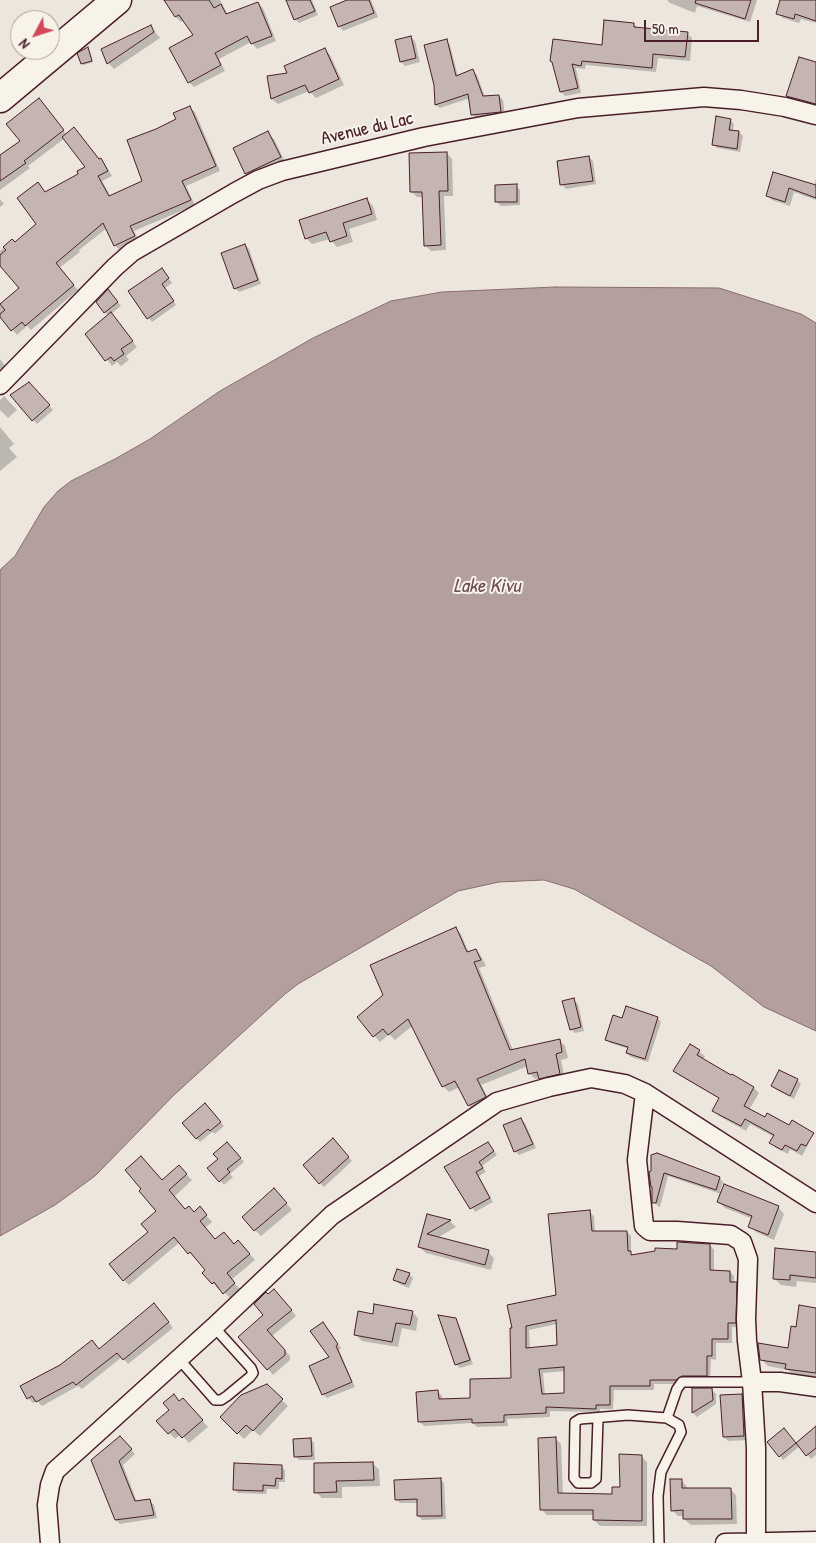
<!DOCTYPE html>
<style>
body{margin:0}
#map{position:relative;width:816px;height:1543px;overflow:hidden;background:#ece6dd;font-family:"Patrick Hand",sans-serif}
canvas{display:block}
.north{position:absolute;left:10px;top:10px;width:50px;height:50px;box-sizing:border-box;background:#f7f3e8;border:1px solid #b29e9c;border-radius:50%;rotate:230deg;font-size:14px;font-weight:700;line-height:20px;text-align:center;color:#4a1f2b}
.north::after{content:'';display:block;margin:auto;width:18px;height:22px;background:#d1495b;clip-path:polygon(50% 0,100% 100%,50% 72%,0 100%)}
.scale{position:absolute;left:644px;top:20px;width:115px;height:22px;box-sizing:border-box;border:2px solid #4a1f2b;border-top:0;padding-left:6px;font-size:15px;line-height:18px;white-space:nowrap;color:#4a1f2b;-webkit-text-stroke:4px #f7f3e8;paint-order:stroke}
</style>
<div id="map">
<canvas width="816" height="1543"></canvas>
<div class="north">N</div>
<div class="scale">50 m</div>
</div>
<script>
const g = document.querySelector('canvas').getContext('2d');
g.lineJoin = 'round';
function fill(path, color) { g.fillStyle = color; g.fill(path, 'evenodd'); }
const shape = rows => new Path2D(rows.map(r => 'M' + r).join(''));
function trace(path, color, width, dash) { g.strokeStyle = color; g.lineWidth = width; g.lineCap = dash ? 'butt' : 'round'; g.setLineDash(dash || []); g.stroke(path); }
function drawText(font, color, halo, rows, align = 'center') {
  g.font = font + ' "Patrick Hand",sans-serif'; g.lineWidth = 4; g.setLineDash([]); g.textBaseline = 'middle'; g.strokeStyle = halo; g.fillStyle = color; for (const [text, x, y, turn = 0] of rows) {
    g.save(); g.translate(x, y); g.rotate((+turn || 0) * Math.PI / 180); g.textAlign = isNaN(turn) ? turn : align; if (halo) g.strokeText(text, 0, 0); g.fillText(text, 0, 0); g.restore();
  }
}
const water = shape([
 [555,287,719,288,801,314,816,323,816,1031,764,1007,711,966,574,889,544,880,499,882,458,891,298,984,285,994,174,1095,95,1176,55,1205,0,1236,0,570,15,556,44,507,58,491,71,481,115,459,150,439,220,391,313,338,391,301,442,292,555,287]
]);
fill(water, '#b39f9d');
trace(water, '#896c6f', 1);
fill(shape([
 [166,0,220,0,228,15,258,3,263,8,276,41,257,49,251,42,219,59,225,71,194,87,189,82,194,36,184,20,181,22,176,17],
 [287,0,312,0,318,15,299,23,295,19],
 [351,0,371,0,378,17,343,31,340,27,332,7],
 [667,0,757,0,750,22,697,6,695,13,670,3],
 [782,0,816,0,816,23,801,19,799,23,783,18,778,13],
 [634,24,638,29,687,33,692,38,690,61,658,58,656,72,586,65,585,69,576,68,581,93,565,96,561,92,554,64,603,47],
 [151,27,160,38,114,69,108,63],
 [411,37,415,41,420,62,405,66,401,62],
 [446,41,450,45,458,76,473,71,477,75,485,97,499,96,503,100,505,115,476,118,472,114,470,98,440,108,436,105,436,85],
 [325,49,330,55,344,85,316,98,309,91,278,104,272,99,268,77,289,74],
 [89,50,93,62,84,65,82,64],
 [816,61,816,107,793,101,787,96],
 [39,100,67,135,105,164,112,176,102,181,111,197,144,181,177,120,190,108,195,112,220,171,186,186,195,205,134,231,139,241,119,250,115,245,107,228,79,250,80,252,59,268,78,290,31,330,27,326,17,335,0,315,0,306,21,289,0,264,0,251,12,241,15,244,38,225,38,184,46,193,80,174,87,167,65,138,28,166,30,168,0,190,0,157,21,141],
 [730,120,734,124,733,131,739,132,743,136,740,152,717,148,713,144],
 [268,133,274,139,286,164,252,180,246,173],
 [447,153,452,159,453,196,444,196,446,250,431,251,426,246,424,197,417,197,411,191],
 [589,157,593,161,596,184,566,189,562,185,558,162],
 [774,173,814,186,816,179,816,200,794,192,790,206,772,200,767,195],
 [516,186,520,190,520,205,501,206,497,202],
 [0,199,4,204,0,207],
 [366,199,373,206,377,220,349,229,353,242,337,247,330,239,312,244,306,238],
 [245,245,249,249,261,284,239,292,235,288],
 [162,269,172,283,165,288,176,305,152,322,129,292],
 [112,295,121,306,111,314,137,347,126,356,129,360,121,366,117,362,112,366,87,334,108,316,105,312],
 [0,359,6,367,0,372],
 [28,383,53,410,37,424,33,420],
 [4,396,17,410,8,418,0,410,0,400],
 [0,427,14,444,9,448,17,457,0,471],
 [455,928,461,934,469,953,476,950,481,956,486,966,479,968,513,1050,559,1040,565,1046,568,1058,561,1060,565,1079,546,1084,539,1078,535,1079,529,1073,528,1066,481,1085,491,1103,475,1111,469,1105,460,1087,449,1092,443,1086,412,1026,395,1040,389,1034,380,1042,358,1017,385,995],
 [574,1000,578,1004,584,1031,575,1033,571,1029],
 [657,1018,661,1022,648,1062,631,1057,627,1053,629,1049,610,1043,606,1039,623,1019],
 [690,1045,705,1056,703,1060,754,1088,759,1093,749,1110,804,1138,809,1143,802,1156,790,1149,788,1154,776,1148,771,1143,774,1137,750,1124,746,1131,719,1116,714,1111,720,1099,680,1076,675,1071],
 [797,1080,801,1084,794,1099,777,1090,773,1086],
 [209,1108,224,1126,215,1134,212,1132,200,1142,196,1138],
 [521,1119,525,1123,536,1148,519,1155,515,1151],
 [333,1140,352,1161,324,1187,320,1183],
 [231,1147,244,1162,230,1174,233,1177,224,1185,208,1168],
 [491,1147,497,1155,482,1166,486,1172,479,1176,493,1202,475,1212,446,1167],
 [179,1167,192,1180,174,1197,185,1211,205,1214,212,1222,205,1228,216,1241,244,1247,255,1260,231,1280,240,1289,230,1298,220,1288,218,1289,213,1283,207,1270,180,1242,129,1285,124,1280,149,1232,158,1211,162,1182],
 [653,1172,720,1178,723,1182,720,1191,778,1207,784,1214,774,1240,756,1232,750,1226,753,1219,725,1208,719,1202,721,1194,668,1176,660,1207,658,1206,654,1202],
 [280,1196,292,1210,261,1236,255,1230],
 [589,1212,594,1216,595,1232,627,1232,631,1236,631,1254,634,1256,710,1245,714,1250,714,1272,730,1272,734,1276,734,1283,740,1288,739,1327,732,1327,732,1343,716,1343,716,1360,711,1359,710,1380,680,1384,654,1384,654,1390,614,1390,613,1409,600,1409,600,1412,550,1411,550,1417,507,1419,508,1426,477,1427,473,1423,424,1426,419,1421,438,1392,442,1396,442,1400,472,1400,512,1380,511,1330,557,1296],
 [557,1324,558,1346,530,1349,529,1330],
 [566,1371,565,1394,545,1395,543,1373],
 [427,1215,450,1221,456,1227,437,1238,488,1252,494,1258,491,1270,426,1253,419,1247],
 [816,1253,816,1283,797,1281,796,1287,781,1285,774,1278],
 [409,1274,413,1278,409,1288,399,1284,395,1280],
 [280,1296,296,1316,272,1336,290,1356,290,1360,273,1375,240,1337,265,1315],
 [816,1309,816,1378,793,1375,788,1370,768,1366,761,1359,789,1350,797,1329],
 [159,1310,173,1328,128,1364,122,1357,82,1389,78,1386,42,1406,37,1401,33,1403,28,1398,22,1387,99,1350],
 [412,1312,418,1318,416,1331,402,1328,398,1347,362,1341,356,1335,374,1315],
 [455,1319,459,1324,473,1364,460,1368,456,1364],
 [326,1327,341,1348,339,1350,355,1387,327,1398,323,1394,331,1358],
 [267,1386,288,1406,260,1436,253,1430,244,1439,222,1417],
 [693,1390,712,1390,716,1394,716,1404,697,1417,693,1413],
 [742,1395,746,1399,748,1440,728,1441,724,1437],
 [180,1402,189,1405,208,1427,189,1443,181,1434,175,1439,158,1421],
 [812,1431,816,1435,816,1455,811,1459,800,1446,783,1460,780,1456,787,1434,796,1444],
 [120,1438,135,1454,123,1465,137,1502,150,1501,154,1505,157,1518,120,1524,116,1520],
 [555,1438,561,1444,563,1495,613,1495,621,1488,641,1456,647,1462,647,1526,600,1526,594,1520,594,1515,547,1515,541,1509],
 [310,1439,314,1443,315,1460,299,1460,295,1456],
 [373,1463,379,1470,380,1486,342,1487,342,1498,322,1498,316,1492,315,1464],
 [281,1467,285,1470,285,1482,279,1482,279,1489,267,1489,266,1494,238,1493,234,1489],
 [440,1479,444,1483,446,1519,422,1520,418,1516,418,1503,400,1503,396,1499],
 [681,1480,687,1487,687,1490,730,1489,736,1495,737,1524,691,1525,684,1519,684,1516,678,1516,672,1510]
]), '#0003');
const building = shape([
 [164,0,209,0,214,8,221,4,226,14,258,2,272,36,251,44,247,36,215,53,221,65,188,83,169,48,193,35,179,15,175,17,164,0],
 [286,0,310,0,315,11,294,20,286,0],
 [347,0,369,0,374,13,338,27,330,7,347,0],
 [696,0,751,0,745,19,695,3,696,0],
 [780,0,816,0,816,21,795,14,794,19,776,14,780,0],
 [604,20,634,23,634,27,688,32,685,57,653,54,652,68,582,61,581,66,572,64,578,88,560,92,552,62,550,61,553,39,602,45,604,20],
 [151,25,154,32,107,64,101,49,151,25],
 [411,36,416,58,400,62,395,40,411,36],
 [447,39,456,76,473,69,483,96,499,95,501,112,471,115,468,94,435,105,434,85,424,45,447,39],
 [88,47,92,61,81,64,77,53,88,47],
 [325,48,339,79,309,93,305,85,271,99,267,76,287,73,284,66,325,48],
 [799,57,816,62,816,104,786,96,799,57],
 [39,98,64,130,24,161,26,163,0,181,0,155,20,141,6,124,39,98],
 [190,106,216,166,182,181,191,200,130,226,135,236,114,246,103,223,56,263,74,285,25,326,22,322,11,331,0,317,0,314,5,310,0,304,19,288,0,266,0,255,6,250,3,247,12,239,15,242,36,224,17,198,38,182,45,192,78,174,77,171,85,167,62,137,74,127,99,159,101,158,108,171,98,176,109,196,142,181,127,140,156,129,176,119,173,113,190,106],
 [716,116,731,119,729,130,739,131,737,149,712,145,716,116],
 [268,131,281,157,245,174,233,148,268,131],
 [447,152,448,191,439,191,441,245,424,246,422,192,410,192,409,153,447,152],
 [589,156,593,181,560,185,557,161,589,156],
 [773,172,816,185,816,198,789,188,785,202,766,196,773,172],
 [517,184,517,202,495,202,495,185,517,184],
 [367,198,372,214,343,223,347,236,330,242,326,232,305,239,299,220,367,198],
 [245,244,258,280,234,289,221,253,245,244],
 [162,268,169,278,162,284,174,301,147,319,128,291,162,268],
 [108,289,118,302,104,313,96,302,108,289],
 [111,312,133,341,121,349,124,354,114,361,111,357,105,361,85,334,111,312],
 [29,382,50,405,32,421,10,395,29,382],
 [456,927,467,952,476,949,481,960,474,962,510,1050,560,1039,562,1052,556,1054,560,1074,539,1079,537,1072,528,1074,525,1059,477,1079,486,1097,468,1106,455,1081,442,1087,408,1019,388,1035,383,1029,373,1037,357,1017,383,995,370,965,456,927],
 [574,998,581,1027,570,1030,562,1001,574,998],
 [626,1006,658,1017,645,1059,626,1053,628,1047,605,1040,613,1015,622,1018,626,1006],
 [690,1044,700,1050,697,1055,731,1075,732,1074,754,1087,744,1106,765,1117,767,1113,789,1125,792,1120,814,1133,806,1146,801,1144,797,1151,785,1145,782,1150,769,1143,774,1135,745,1119,741,1126,712,1111,719,1098,673,1071,690,1044],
 [779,1070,798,1079,790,1096,771,1086,779,1070],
 [205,1103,221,1122,210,1131,208,1129,196,1139,182,1123,205,1103],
 [521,1118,533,1144,514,1152,503,1125,521,1118],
 [333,1138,349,1157,319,1184,303,1165,333,1138],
 [227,1142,241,1158,227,1169,230,1172,219,1182,207,1168,218,1159,213,1154,227,1142],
 [488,1142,494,1151,479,1162,483,1168,476,1172,490,1198,470,1209,444,1167,488,1142],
 [657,1153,720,1177,716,1190,664,1173,656,1203,652,1203,652,1187,651,1187,649,1172,651,1171,651,1155,657,1153],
 [141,1156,162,1180,179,1165,187,1174,169,1190,185,1209,189,1206,194,1212,200,1206,207,1215,200,1221,215,1239,224,1232,234,1244,238,1240,250,1254,227,1273,235,1283,223,1294,214,1282,212,1284,202,1273,205,1270,190,1252,188,1254,174,1237,123,1281,109,1264,148,1232,141,1224,156,1211,139,1191,141,1189,125,1170,141,1156],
 [724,1184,779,1206,768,1235,748,1227,752,1216,717,1202,724,1184],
 [274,1188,287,1203,254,1231,242,1217,274,1188],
 [590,1210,592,1231,627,1231,628,1251,631,1251,631,1255,655,1251,655,1248,677,1249,677,1242,710,1244,710,1270,730,1271,730,1282,737,1282,736,1323,728,1323,728,1339,712,1339,712,1356,707,1356,707,1376,682,1376,676,1380,650,1380,650,1386,610,1386,610,1405,596,1405,596,1409,546,1407,546,1413,504,1415,504,1422,472,1423,472,1419,418,1422,416,1392,438,1390,439,1399,470,1398,470,1379,511,1378,510,1328,512,1328,507,1305,556,1295,548,1214,590,1210],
 [556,1320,557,1345,526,1348,526,1326,556,1320],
 [564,1367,564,1393,542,1394,539,1369,564,1367],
 [427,1214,451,1220,427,1234,489,1250,485,1265,418,1247,427,1214],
 [775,1248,816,1252,816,1278,790,1275,790,1280,773,1279,775,1248],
 [397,1269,410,1273,405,1284,393,1280,397,1269],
 [274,1289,292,1310,267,1330,285,1350,285,1355,267,1370,238,1337,263,1315,254,1304,266,1292,268,1294,274,1289],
 [154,1303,169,1322,123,1360,117,1353,76,1385,73,1382,36,1402,32,1396,27,1399,20,1386,60,1365,92,1340,99,1349,154,1303],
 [374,1304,413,1311,410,1325,396,1323,392,1342,354,1335,358,1311,373,1314,374,1304],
 [799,1305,816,1308,816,1373,785,1369,786,1364,760,1360,758,1343,788,1348,791,1326,796,1327,799,1305],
 [438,1315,456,1318,470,1360,455,1365,438,1315],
 [323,1322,338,1344,336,1346,352,1382,322,1395,309,1366,329,1357,310,1331,323,1322],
 [267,1384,283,1399,253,1431,246,1425,237,1434,220,1417,241,1395,267,1384],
 [692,1388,712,1388,713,1400,692,1413,692,1388],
 [174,1394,179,1401,183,1398,203,1420,182,1438,174,1429,168,1434,156,1421,169,1410,163,1403,174,1394],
 [742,1394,744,1436,723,1437,720,1395,742,1394],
 [816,1426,816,1448,806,1456,796,1443,816,1426],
 [784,1428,796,1443,779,1457,767,1442,784,1428],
 [120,1436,132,1449,119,1461,135,1501,150,1499,154,1515,115,1520,91,1460,120,1436],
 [556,1437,558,1493,612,1494,612,1487,620,1487,619,1454,642,1455,642,1521,593,1520,593,1510,540,1510,538,1438,556,1437],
 [311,1438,312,1456,294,1457,293,1439,311,1438],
 [373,1462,374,1480,336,1481,337,1492,314,1493,314,1463,373,1462],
 [234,1463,282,1465,282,1479,276,1478,275,1486,263,1485,263,1491,233,1490,234,1463],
 [441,1478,442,1516,417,1516,417,1499,395,1500,394,1480,441,1478],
 [670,1479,682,1479,682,1488,731,1488,732,1519,683,1519,683,1510,671,1511,670,1479]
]);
fill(building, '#c4b5b0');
trace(building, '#4a1f2b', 1);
const lane = shape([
 [178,1358,215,1400,221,1400,227,1396,250,1377,253,1373,251,1368,214,1327],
 [667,1418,677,1389,682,1382,752,1382],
 [598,1419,596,1479,591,1483,578,1483,574,1478,575,1422,580,1419,628,1415,667,1418,679,1425,681,1432,661,1472,658,1496,659,1543]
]);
const street = shape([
 [0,385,115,267,132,252,234,193,258,180,282,171,424,137,578,108,704,97,741,100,785,107,816,115],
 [645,1093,637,1160,644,1226,650,1231,677,1231,731,1235,742,1242,748,1259,746,1319,747,1341,752,1382,756,1448,756,1542],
 [752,1382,780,1382,816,1387],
 [50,1543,47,1505,50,1485,55,1471,214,1327,332,1215,497,1102,549,1087,591,1078,625,1084,645,1093,816,1203],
 [725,1543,816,1541]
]);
const primary = shape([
 [0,98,117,0]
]);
trace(lane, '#4a1f2b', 12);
trace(street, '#4a1f2b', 21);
trace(primary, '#4a1f2b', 31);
trace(lane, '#f7f3e8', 9);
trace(street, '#f7f3e8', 18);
trace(primary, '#f7f3e8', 28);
drawText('19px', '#4a1f2b', '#f7f3e8', [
 ["Avenue du Lac",367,129,-13]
]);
drawText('italic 20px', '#6f4c53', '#f7f3e8', [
 ["Lake Kivu",487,587]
]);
</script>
